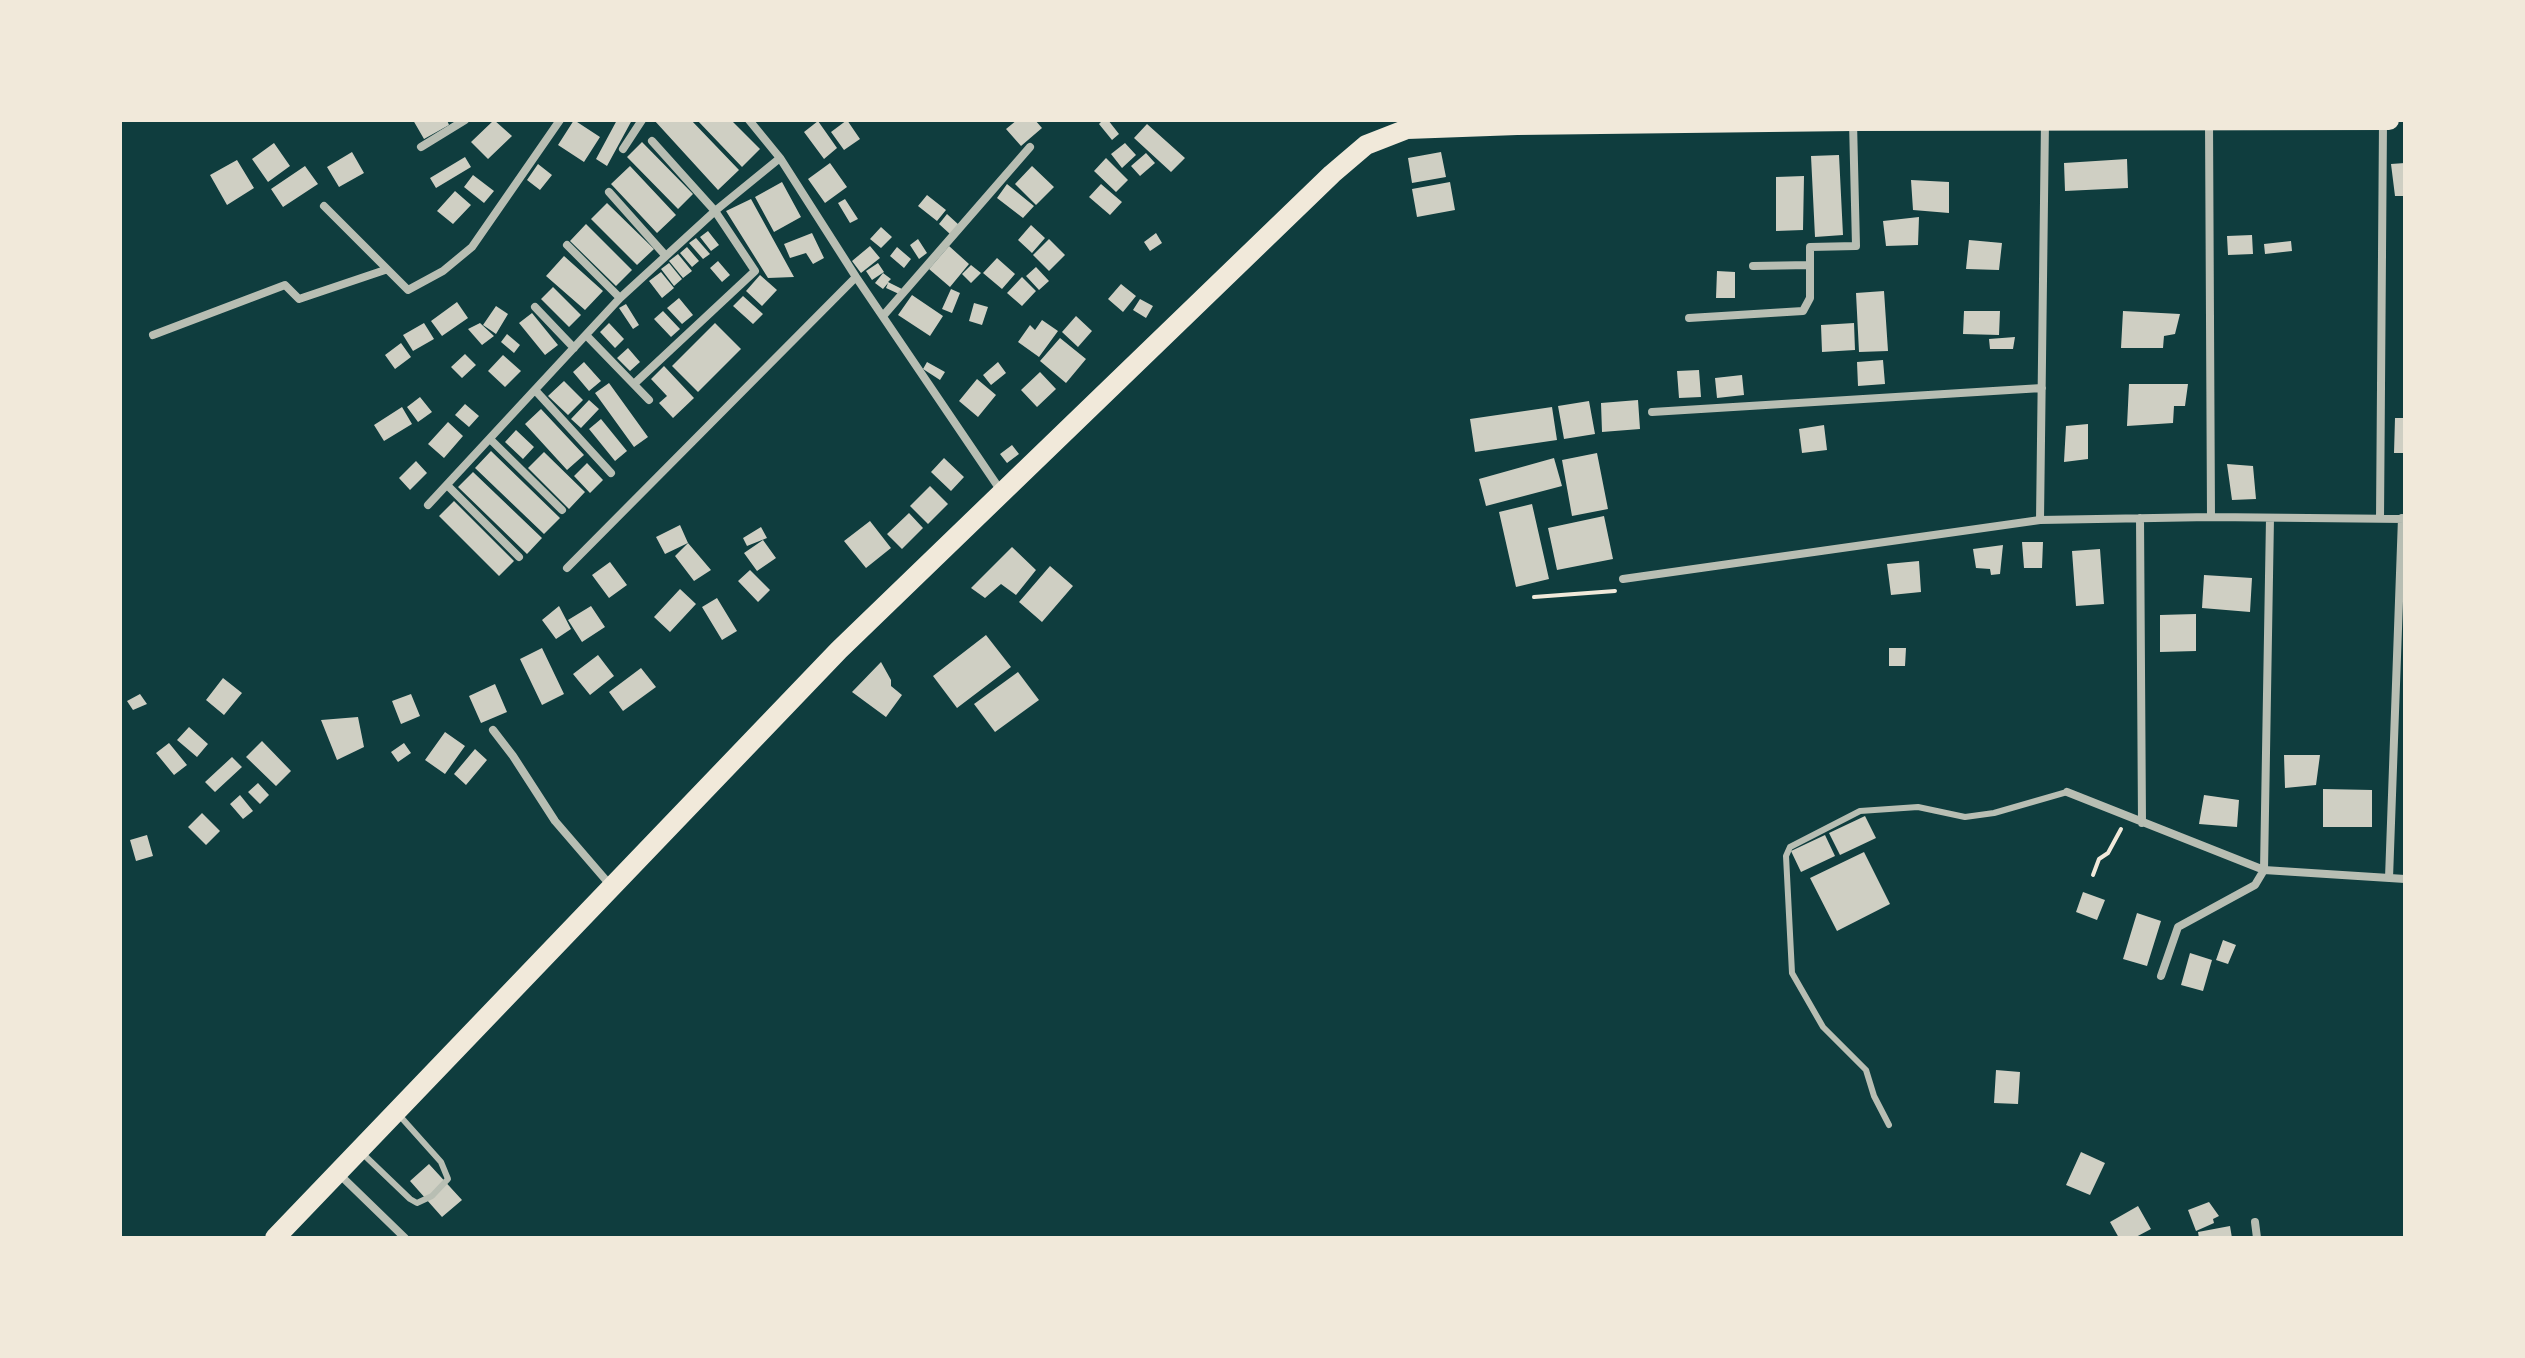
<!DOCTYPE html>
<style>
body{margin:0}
#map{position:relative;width:2525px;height:1358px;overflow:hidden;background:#0f3d3e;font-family:Lora,serif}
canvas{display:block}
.frame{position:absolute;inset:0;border:122px solid #f1e9da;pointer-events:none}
</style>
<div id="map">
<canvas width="2525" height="1358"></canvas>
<div class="frame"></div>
</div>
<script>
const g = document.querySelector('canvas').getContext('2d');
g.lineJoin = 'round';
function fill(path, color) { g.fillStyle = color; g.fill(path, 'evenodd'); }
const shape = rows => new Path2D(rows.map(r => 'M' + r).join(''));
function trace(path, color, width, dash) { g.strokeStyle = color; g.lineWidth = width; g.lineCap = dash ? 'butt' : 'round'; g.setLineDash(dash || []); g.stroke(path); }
fill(shape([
 [413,120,447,120,449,125,424,139],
 [494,120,512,136,488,159,471,142],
 [574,120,600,137,584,162,558,145],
 [617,120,632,120,607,166,596,159],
 [654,120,691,120,739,170,718,190],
 [697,120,731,120,760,149,742,167],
 [847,120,860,139,844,150,831,132],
 [1017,120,1035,120,1042,128,1021,146,1006,129],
 [1103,120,1108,120,1119,134,1112,140,1099,124],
 [818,121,837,148,824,159,804,132],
 [1147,124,1185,158,1171,172,1134,138],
 [642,142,693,194,678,209,627,157],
 [274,143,290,166,268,182,252,159],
 [1125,143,1136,155,1122,168,1111,154],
 [352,152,364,173,339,187,327,167],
 [1441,152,1446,177,1412,183,1408,158],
 [1146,153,1155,163,1140,176,1131,166],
 [1839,155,1843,235,1815,237,1811,156],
 [465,157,471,167,436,188,430,178],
 [1106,158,1128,180,1116,192,1094,171],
 [2127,159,2128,188,2065,191,2064,163],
 [237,160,254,188,227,205,210,175],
 [830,163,847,187,825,203,808,179],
 [2405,163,2405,196,2395,196,2391,164],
 [538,164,552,175,540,190,527,180],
 [305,166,318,184,283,207,271,189],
 [630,166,676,215,657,233,611,184],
 [1032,166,1054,187,1036,205,1015,184],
 [473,175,494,191,484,203,464,187],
 [1804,176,1803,230,1776,231,1776,177],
 [1911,180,1949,182,1949,213,1913,210],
 [782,182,801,217,774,232,755,197],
 [1450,182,1455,210,1417,217,1412,189],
 [1007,184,1034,206,1023,218,997,198],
 [1101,184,1122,202,1110,215,1089,197],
 [455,191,471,205,453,224,437,211],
 [927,195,946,210,937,221,918,206],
 [751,199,794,277,768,278,726,211],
 [845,199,858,219,850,223,838,203],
 [607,203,654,249,637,265,591,219],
 [947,214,959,225,950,234,939,224],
 [1919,217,1918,245,1886,246,1883,221],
 [586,224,632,270,616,286,570,241],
 [1031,225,1045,238,1032,253,1018,240],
 [881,227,892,237,881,248,870,239],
 [708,231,719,245,711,251,700,237],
 [812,233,824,258,813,264,806,253,790,258,784,244],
 [1156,233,1162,243,1150,251,1144,242],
 [2252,235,2253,254,2228,255,2227,236],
 [696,238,710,254,703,259,689,243],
 [918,239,927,253,919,259,910,245],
 [1049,239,1065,255,1049,271,1033,255],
 [1969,240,2002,243,1999,270,1966,269],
 [2291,241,2292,251,2265,254,2264,244],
 [870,246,880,258,861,273,852,261],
 [949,246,969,264,950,287,929,269],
 [687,247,699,261,692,267,680,253],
 [897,247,911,259,904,268,890,256],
 [678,254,692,271,683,278,669,261],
 [564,256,603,291,585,310,546,276],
 [997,258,1015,274,1002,289,983,273],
 [718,261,730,275,722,282,710,268],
 [669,263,682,279,674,286,661,269],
 [878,263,884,272,872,280,866,271],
 [971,265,981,273,971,283,962,274],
 [1036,267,1049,281,1039,290,1026,276],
 [1717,271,1735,272,1735,298,1716,298],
 [661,272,674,288,662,298,649,281],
 [883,273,891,279,888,282,902,289,899,294,886,288,888,283,883,289,875,283],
 [760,275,777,290,762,306,746,291],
 [1022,277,1036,291,1022,306,1007,293],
 [1121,284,1136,296,1123,312,1108,299],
 [553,287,581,315,569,327,541,299],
 [951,289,960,293,952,313,942,309],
 [1884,291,1888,351,1859,352,1856,293],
 [912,295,943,316,930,336,898,315],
 [743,296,763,314,753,324,733,306],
 [679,298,693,315,682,324,667,308],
 [1140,299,1153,306,1146,318,1133,310],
 [457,302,468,318,442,336,431,321],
 [974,303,988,307,982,325,969,321],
 [626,304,639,325,633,329,619,308],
 [496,306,508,314,496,334,483,325],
 [663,311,680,329,671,337,654,319],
 [1964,311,2000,311,1999,335,1963,334],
 [2123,311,2180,314,2175,334,2164,336,2163,348,2121,348],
 [532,313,558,345,545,355,519,323],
 [1076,316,1092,331,1078,347,1062,332],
 [1042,320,1058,331,1039,357,1018,342,1030,325,1035,330],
 [424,323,434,339,413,351,403,335],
 [480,323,494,336,482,345,468,329],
 [609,323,624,339,615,348,600,332],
 [715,323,741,349,698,392,672,366],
 [1854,323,1855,350,1822,352,1821,325],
 [507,334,520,345,514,353,501,342],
 [2015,337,2013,349,1990,349,1989,339],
 [1060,338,1086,359,1066,383,1040,361],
 [401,343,411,357,395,369,385,355],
 [628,348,640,362,630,371,617,358],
 [465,354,476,365,462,378,451,367],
 [503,355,521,371,505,387,488,371],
 [1883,360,1885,384,1858,386,1857,362],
 [584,362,601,381,589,391,573,372],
 [927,362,945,372,940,380,923,369],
 [998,362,1006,373,991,385,983,375],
 [664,366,694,398,673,418,659,403,667,396,651,379],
 [1699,370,1701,397,1679,398,1677,371],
 [1040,372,1056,389,1037,407,1021,390],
 [1742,375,1744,395,1717,398,1715,378],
 [977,379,996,395,978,417,959,401],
 [564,381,583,400,568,415,548,396],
 [609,383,648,437,634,447,595,393],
 [2129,384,2188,384,2185,406,2174,406,2173,423,2127,426],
 [420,397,432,412,418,422,407,407],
 [589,400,599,409,581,428,571,419],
 [1638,400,1640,429,1602,432,1601,403],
 [1589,401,1595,434,1564,439,1558,406],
 [465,404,479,416,469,427,455,415],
 [402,407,412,424,384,441,374,425],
 [1552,407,1557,440,1475,452,1470,419],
 [541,409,584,455,567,470,525,424],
 [2395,418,2405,418,2405,453,2394,453],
 [601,419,627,451,615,461,589,429],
 [448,422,463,436,444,458,428,444],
 [2088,424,2088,459,2064,462,2066,426],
 [1824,425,1827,450,1802,453,1799,429],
 [516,430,534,447,523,459,505,442],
 [1012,445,1019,454,1007,463,1000,454],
 [491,451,560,518,544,534,475,468],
 [544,452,585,492,569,509,528,468],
 [1597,453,1608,509,1572,516,1562,460],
 [944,458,964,477,951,491,931,472],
 [1554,458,1562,486,1486,506,1479,479],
 [416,461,427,473,410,490,399,478],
 [587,463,603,480,590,493,574,476],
 [2227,464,2253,466,2256,499,2232,500],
 [473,472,542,538,527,554,458,487],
 [930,486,948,504,928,524,910,506],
 [454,501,514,561,499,576,439,516],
 [1532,504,1549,579,1516,587,1499,512],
 [909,513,923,528,902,549,887,534],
 [1604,516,1613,559,1557,570,1548,528],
 [870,521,891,548,866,568,844,541],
 [680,525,688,543,711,570,694,581,675,556,688,543,665,554,656,537],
 [761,527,767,538,747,546,743,538],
 [763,540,776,558,757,571,744,553],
 [2022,542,2043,542,2042,568,2024,568],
 [2003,545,2000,574,1991,575,1990,569,1976,568,1973,549],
 [1012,547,1036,570,1016,595,1001,584,985,598,971,588],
 [2100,549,2104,604,2076,606,2072,551],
 [1919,561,1921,592,1891,595,1887,564],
 [610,562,627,585,609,598,592,575],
 [1050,566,1073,586,1042,622,1019,602],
 [750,570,770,590,758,602,738,581],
 [2204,575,2252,578,2250,612,2202,608],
 [680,589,696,604,670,632,654,617],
 [717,598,737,631,722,640,702,607],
 [559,606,571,629,556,639,542,620],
 [591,606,605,627,582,642,568,620],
 [2196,614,2196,651,2160,652,2160,615],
 [986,635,1011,667,957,708,933,676],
 [542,648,564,694,542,705,520,659],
 [1889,648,1906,648,1905,666,1889,666],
 [598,655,614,676,590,695,573,674],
 [881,662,891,680,891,686,902,695,886,717,852,692],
 [641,668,656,687,623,711,609,692],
 [1018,672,1039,700,995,732,974,704],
 [223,678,242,693,224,715,206,700],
 [495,684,507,712,481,723,469,696],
 [140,694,147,704,133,710,127,701],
 [411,694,420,716,401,724,392,701],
 [358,717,364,747,337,760,321,720],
 [189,727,208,744,197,757,177,740],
 [445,732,465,746,445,774,425,760],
 [262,741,291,771,276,786,246,757],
 [169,743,187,765,174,775,156,753],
 [404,743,411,753,398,762,391,752],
 [475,749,487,760,466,785,454,774],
 [2284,755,2320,755,2316,785,2285,788],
 [232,757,242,767,215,792,205,782],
 [258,783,269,795,260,804,248,792],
 [2323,789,2372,790,2372,827,2323,827],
 [240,795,253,811,243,819,230,804],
 [2204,795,2239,800,2237,827,2199,824],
 [202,813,220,831,206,845,188,827],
 [1865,816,1876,838,1840,855,1829,833],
 [147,835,153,856,136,861,130,840],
 [1825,835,1835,856,1801,872,1791,851],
 [1864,852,1890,904,1837,931,1810,878],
 [2083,892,2105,900,2097,920,2076,912],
 [2137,913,2161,921,2147,966,2123,959],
 [2223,940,2236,945,2228,964,2216,960],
 [2190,953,2212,960,2203,991,2181,985],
 [1996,1070,2020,1072,2018,1104,1994,1103],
 [2081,1152,2105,1163,2090,1195,2066,1185],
 [429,1164,462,1200,442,1217,410,1181],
 [2209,1202,2219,1216,2213,1219,2214,1223,2196,1231,2188,1210],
 [2138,1206,2151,1229,2134,1238,2119,1238,2110,1222],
 [2230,1226,2232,1238,2199,1238,2198,1232]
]), '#cfcfc3');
trace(shape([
 [1534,597,1615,591],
 [2093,875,2099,859,2108,853,2121,829]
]), '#f1e9da', 4);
trace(shape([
 [1889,1125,1874,1096,1866,1070,1823,1027,1792,973,1786,856,1790,847,1860,811,1918,807,1965,817,1994,813,2067,792],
 [362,1153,410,1199,417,1203,432,1196,448,1179,441,1162,399,1115]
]), '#b8beb3', 6);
trace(shape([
 [749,120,780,158,856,277,1001,491],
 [2209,122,2211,517],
 [421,147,465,120],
 [623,149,642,120],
 [609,192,665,255],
 [324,206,408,290,443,271,472,247,560,120],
 [567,245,620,298],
 [1753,266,1810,265],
 [535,307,574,348],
 [883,316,1030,147],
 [1689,318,1803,311,1810,298,1810,247,1856,246,1853,122],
 [153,335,285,285,299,299,385,270],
 [586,335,649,400],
 [634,384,755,271,715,211,652,141],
 [535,390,611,473],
 [1652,412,2042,388],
 [490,439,562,510],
 [447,485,519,557],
 [428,505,620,298,715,211,780,158],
 [2140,518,2142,823],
 [2380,518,2383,122],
 [2040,520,2045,121],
 [567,568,856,277],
 [1623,579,2040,520,2211,517,2405,519],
 [493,730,513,756,555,821,611,886],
 [2067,792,2264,870,2405,879],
 [2389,878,2402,518],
 [2161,976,2178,927,2255,885,2264,870,2270,518],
 [339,1174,405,1238],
 [2255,1222,2257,1238]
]), '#b8beb3', 8);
trace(shape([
 [275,1238,839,650,1332,174,1366,145,1407,129,1517,125,1853,121,2389,120]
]), '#f1e9da', 20);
</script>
